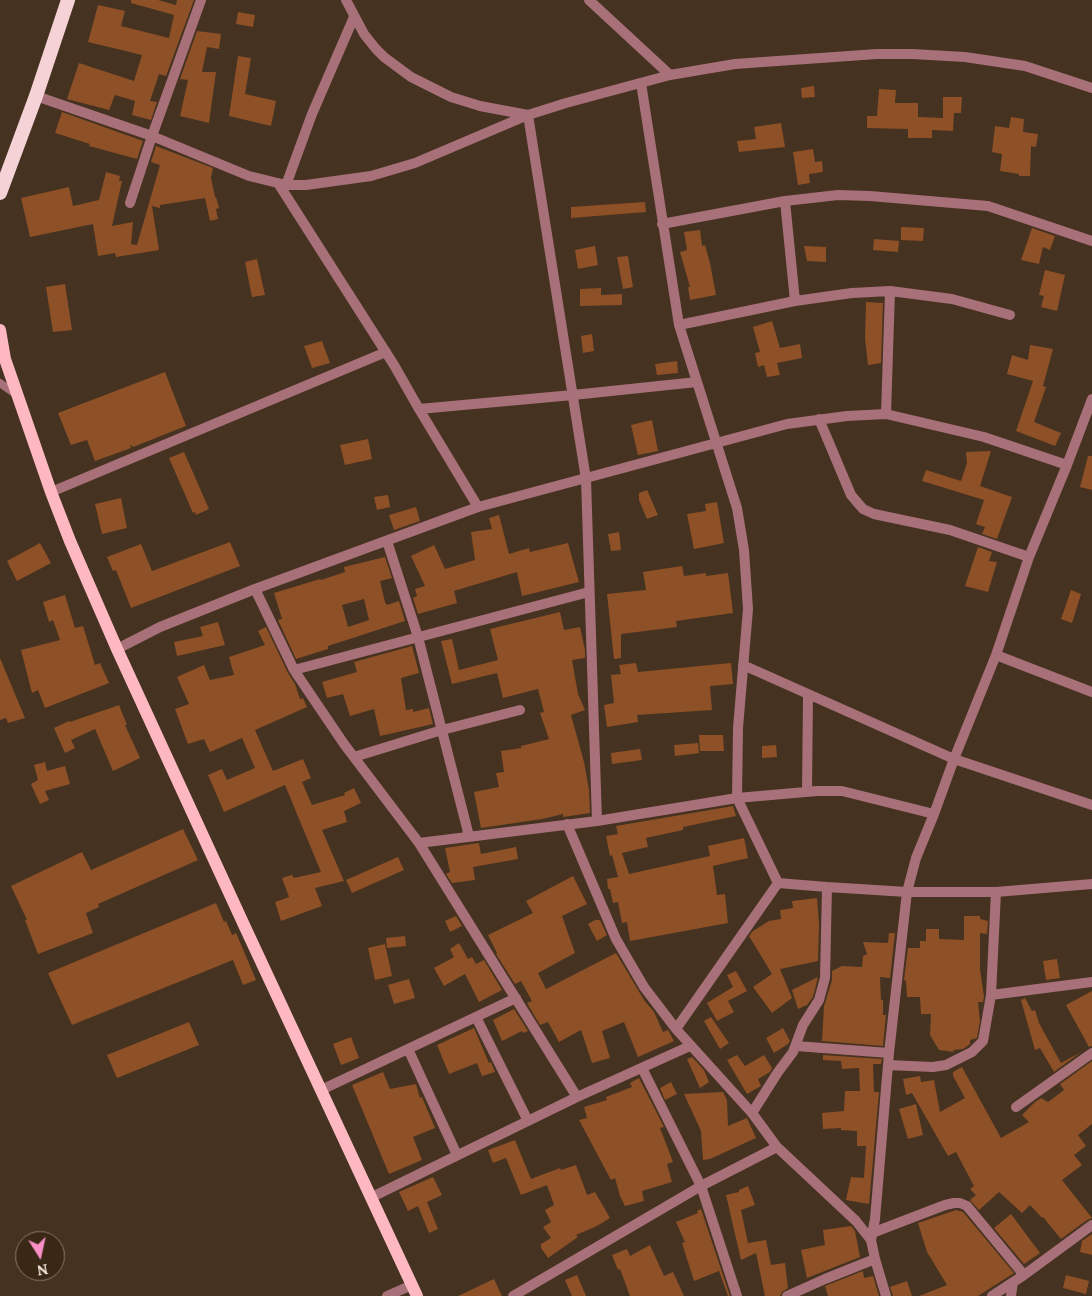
<!DOCTYPE html>
<style>
body{margin:0}
#map{position:relative;width:1092px;height:1296px;overflow:hidden;background:#453220;font-family:Lora,serif}
canvas{display:block}
.north{position:absolute;left:15px;top:1231px;width:50px;height:50px;box-sizing:border-box;background:#3a2817;border:1px solid #877769;border-radius:50%;rotate:170deg;font-size:14px;font-weight:700;line-height:20px;text-align:center;color:#faeee3}
.north::after{content:'';display:block;margin:auto;width:18px;height:22px;background:#fa8fc6;clip-path:polygon(50% 0,100% 100%,50% 72%,0 100%)}
</style>
<div id="map">
<canvas width="1092" height="1296"></canvas>
<div class="north">N</div>
</div>
<script>
const g = document.querySelector('canvas').getContext('2d');
g.lineJoin = 'round';
function fill(path, color) { g.fillStyle = color; g.fill(path, 'evenodd'); }
const shape = rows => new Path2D(rows.map(r => 'M' + r).join(''));
function trace(path, color, width, dash) { g.strokeStyle = color; g.lineWidth = width; g.lineCap = dash ? 'butt' : 'round'; g.setLineDash(dash || []); g.stroke(path); }
fill(shape([
 [131,0,158,0,176,5,177,0,194,0,166,76,159,74,150,101,157,102,151,120,132,115,135,101,115,95,109,110,67,99,79,63,134,81,142,55,88,42,98,5,125,11,121,26,169,38,174,15,131,3],
 [238,12,255,15,253,27,236,24],
 [197,31,221,34,219,49,207,47,202,72,216,72,209,123,180,116,188,80,180,79],
 [238,56,251,58,245,94,276,101,271,126,229,116],
 [814,86,815,97,802,98,801,88],
 [879,89,896,90,895,103,918,103,918,117,943,118,943,97,962,97,961,113,954,113,953,131,932,130,932,138,908,138,908,129,867,128,867,116,877,116],
 [62,112,143,141,137,159,89,146,90,144,55,133],
 [1011,117,1024,119,1023,132,1038,134,1036,147,1031,146,1030,176,1019,176,1019,174,1000,171,1002,154,992,152,995,126,1009,128],
 [781,123,785,147,739,152,737,141,756,139,754,127],
 [156,146,213,168,211,178,215,197,216,197,219,208,216,209,218,219,210,221,205,198,160,205,160,208,152,206,159,250,116,257,115,253,98,256,93,224,30,237,21,198,69,187,73,206,99,200,106,172,120,176,119,181,122,181,112,226,133,222,131,244,137,245,160,165,151,162],
 [813,149,815,162,822,161,823,172,809,174,810,183,798,185,793,152],
 [645,202,646,212,571,218,571,207],
 [901,227,924,228,923,241,901,240],
 [1032,228,1055,236,1050,250,1043,247,1039,264,1021,260],
 [700,230,702,246,705,245,710,263,716,295,690,300,688,287,690,287,680,252,687,250,684,232],
 [874,239,899,241,898,252,873,250],
 [595,246,598,265,578,269,575,250],
 [804,246,826,247,826,262,807,261],
 [628,256,633,287,623,289,617,257],
 [257,259,265,295,252,297,245,262],
 [1045,270,1065,275,1057,311,1041,307,1044,296,1039,295],
 [65,284,72,330,53,332,46,287],
 [601,288,601,295,622,294,622,305,580,306,580,289],
 [866,302,883,303,881,363,868,365,865,338],
 [772,321,780,348,800,344,802,358,777,363,780,375,767,377,764,365,758,367,755,353,760,352,753,327],
 [592,334,594,351,583,353,581,336],
 [322,341,330,363,312,368,304,346],
 [1030,345,1053,349,1043,386,1046,387,1034,422,1061,433,1055,446,1016,431,1033,381,1007,374,1012,355,1028,360],
 [677,361,678,373,657,375,655,364],
 [165,372,186,426,133,447,130,444,131,448,95,461,87,440,71,445,58,413],
 [652,420,658,451,638,455,631,425],
 [368,439,372,459,345,465,340,445],
 [991,451,980,486,1012,497,997,539,982,534,985,527,976,524,984,500,922,481,926,470,961,481,967,463,966,452],
 [184,452,209,509,196,515,195,512,193,513,169,458],
 [1088,456,1092,456,1092,490,1080,487],
 [647,490,658,515,647,519,639,500,639,493],
 [388,495,390,507,377,510,374,497],
 [121,498,127,528,102,534,95,504],
 [717,502,724,543,694,549,687,514,706,511,705,504],
 [416,507,420,521,394,530,389,515],
 [499,515,509,554,529,548,530,552,568,543,579,582,522,596,517,572,454,591,457,603,418,614,413,598,417,596,415,589,425,586,411,556,434,545,445,569,475,560,471,532,492,529,489,518],
 [619,532,621,550,611,551,608,534],
 [230,542,240,566,131,608,116,570,113,571,107,557,141,544,152,571],
 [40,543,51,563,17,581,7,561],
 [978,547,992,552,989,561,997,562,988,592,965,586],
 [385,557,392,578,380,581,385,602,387,605,399,601,405,621,328,646,328,649,296,659,278,620,282,619,274,593,320,579,321,580,345,572,344,567],
 [364,599,369,620,348,627,342,605],
 [682,566,684,576,706,573,706,576,728,573,733,613,676,621,677,627,621,634,621,658,614,659,607,594,646,590,643,572],
 [1071,590,1081,594,1072,623,1061,619],
 [65,595,75,628,83,626,95,665,100,663,109,683,45,708,38,690,32,693,21,650,60,640,53,620,49,622,43,602],
 [560,612,564,630,580,627,585,650,585,658,572,660,578,694,585,710,571,715,584,762,589,790,590,813,563,817,563,814,542,819,481,828,474,792,499,787,496,773,504,772,501,751,521,748,521,746,549,739,540,713,544,712,538,689,503,698,497,673,452,684,441,641,452,639,459,670,498,660,490,629],
 [218,622,225,645,177,656,174,642,203,636,200,627],
 [266,627,288,673,295,684,300,699,303,698,307,707,255,730,273,771,303,759,311,778,302,782,312,805,345,795,344,793,354,788,361,803,344,811,347,822,322,830,344,881,315,888,322,906,281,921,275,902,289,897,282,878,292,875,294,878,321,872,285,785,224,812,208,775,222,769,227,780,255,768,242,738,210,752,204,739,188,744,175,709,189,704,177,677,204,665,210,680,234,675,229,657,265,645,258,631],
 [412,646,419,673,401,678,406,710,413,709,413,712,429,708,433,724,380,736,374,709,350,716,343,694,327,698,322,682,357,672,354,662],
 [0,658,25,718,8,723,6,718,0,720],
 [636,663,638,672,731,663,733,684,710,686,712,710,637,715,638,722,607,727,604,705,614,703,611,675,621,674,619,665],
 [119,705,127,725,125,725,140,758,113,771,95,729,71,740,75,748,65,753,54,728,69,721,70,722],
 [699,735,723,735,724,751,700,751],
 [698,743,699,753,675,756,674,745],
 [776,745,777,757,762,758,762,746],
 [640,749,642,760,612,764,611,753],
 [45,762,47,771,65,766,70,784,45,791,49,800,40,804,31,784,38,780,34,765],
 [733,806,736,816,683,827,683,830,646,838,648,847,622,853,629,874,710,856,708,846,744,838,748,858,713,866,717,895,725,894,728,923,630,941,627,922,622,923,618,902,613,903,610,889,608,889,607,879,618,877,612,855,610,856,606,836,618,834,616,826],
 [183,829,198,860,98,904,99,907,86,913,93,933,38,954,25,920,27,920,11,886,82,852,91,870],
 [479,843,481,854,516,847,518,859,473,867,475,880,452,883,446,874,450,872,445,848],
 [398,857,404,870,352,893,346,880],
 [573,876,587,904,562,916,575,953,538,973,546,989,616,953,644,1000,654,1012,663,1032,668,1030,674,1041,638,1057,624,1022,602,1031,610,1058,592,1063,581,1030,559,1042,548,1022,540,1025,527,1003,532,1001,521,981,515,984,496,954,497,953,488,935,533,913,526,901],
 [817,898,819,924,818,961,780,969,792,998,772,1013,753,987,772,974,749,936,753,931,769,921,781,919,780,910,793,908,792,901],
 [216,903,224,922,226,921,232,935,236,933,256,980,243,985,233,960,72,1025,48,973],
 [456,916,462,926,450,932,445,921],
 [964,916,980,916,980,919,988,921,987,934,980,933,980,969,984,997,983,1002,978,1002,980,1021,977,1038,970,1040,970,1044,963,1049,953,1050,954,1052,939,1050,930,1035,931,1014,921,1014,920,997,907,997,906,981,904,980,908,948,920,948,920,941,926,941,926,929,939,929,939,939,964,940],
 [595,920,600,920,607,935,597,941,588,924],
 [889,933,895,933,890,978,880,977,881,1000,883,1000,883,1015,886,1015,883,1046,822,1041,824,1006,832,980,832,971,842,966,862,967,863,956,867,954,863,942,888,943],
 [405,936,406,946,387,948,386,938],
 [459,943,468,959,472,957,476,964,484,960,502,990,479,1002,465,974,444,986,434,968,454,957,450,949],
 [385,944,392,976,375,980,368,948],
 [1057,959,1060,978,1046,980,1043,961],
 [736,971,747,991,728,1001,734,1012,717,1021,707,1003,733,987,727,975],
 [818,977,813,997,807,1005,798,1009,792,990],
 [409,979,415,998,394,1004,388,985],
 [1092,991,1092,1046,1089,1047,1066,1005],
 [1025,998,1032,1011,1035,1010,1039,1023,1061,1063,1081,1052,1054,1072,1040,1048,1035,1050,1021,1000],
 [514,1009,528,1031,523,1033,522,1031,502,1041,493,1020],
 [711,1017,729,1043,720,1049,704,1021],
 [189,1022,199,1045,117,1078,107,1055],
 [474,1028,489,1063,491,1062,495,1072,482,1076,477,1063,449,1074,437,1045],
 [783,1028,790,1041,788,1044,774,1053,766,1038],
 [351,1037,359,1058,341,1065,333,1044],
 [737,1055,745,1066,764,1055,772,1068,770,1072,758,1079,761,1086,747,1094,727,1060],
 [823,1055,882,1059,881,1064,873,1064,874,1092,879,1092,869,1204,846,1200,851,1177,864,1178,866,1146,857,1146,857,1131,841,1130,841,1128,823,1129,822,1113,844,1111,845,1091,860,1091,859,1068,842,1069,841,1061,823,1060],
 [692,1057,704,1070,709,1082,700,1088,687,1059],
 [1092,1061,1092,1124,1078,1135,1086,1146,1074,1155,1082,1165,1062,1180,1092,1218,1087,1220,1061,1239,1043,1217,1042,1218,1030,1205,1022,1213,999,1192,979,1210,970,1200,976,1195,970,1189,974,1186,956,1152,948,1156,912,1093,906,1095,903,1079,920,1076,921,1082,934,1080,940,1112,965,1098,953,1076,953,1072,962,1067,1001,1138,1029,1122,1022,1115,1035,1102,1041,1098,1048,1102,1064,1090,1060,1084],
 [383,1072,390,1089,416,1084,420,1098,422,1097,435,1128,413,1137,422,1160,389,1174,352,1085],
 [639,1078,664,1127,660,1128,673,1162,667,1164,672,1182,642,1191,644,1201,625,1206,620,1196,615,1178,611,1180,579,1120,587,1118,584,1107,607,1100,606,1097,632,1087,630,1083],
 [671,1082,677,1094,665,1100,660,1088],
 [723,1092,727,1100,728,1126,747,1118,756,1138,710,1159,703,1160,701,1131,684,1094],
 [916,1104,923,1135,908,1139,899,1109],
 [515,1140,531,1179,560,1168,561,1170,576,1165,587,1195,595,1192,610,1218,597,1226,576,1235,578,1237,548,1258,541,1248,541,1244,551,1238,543,1227,551,1222,545,1210,554,1205,547,1185,521,1195,506,1158,493,1163,488,1150],
 [433,1177,442,1195,427,1202,438,1229,429,1233,418,1206,408,1211,399,1192],
 [748,1186,755,1205,741,1210,748,1243,766,1240,771,1265,785,1263,788,1288,782,1292,780,1296,765,1296,756,1253,741,1260,726,1195,739,1192,739,1190],
 [701,1209,730,1296,728,1296,719,1271,694,1281,682,1243,685,1242,676,1222,698,1213,697,1211],
 [956,1210,963,1212,1014,1273,978,1296,919,1296,947,1285,927,1252,918,1223],
 [1011,1214,1040,1253,1024,1264,994,1228],
 [851,1226,855,1231,860,1257,807,1278,801,1250,825,1245,823,1230],
 [1092,1234,1092,1255,1080,1252,1082,1241],
 [650,1245,664,1276,673,1272,684,1296,630,1296,620,1269,618,1270,612,1255,627,1249,630,1256],
 [863,1271,864,1278,873,1276,879,1296,828,1296,825,1286],
 [577,1275,586,1296,572,1296,565,1280],
 [1066,1275,1089,1281,1086,1294,1063,1288],
 [494,1279,502,1296,458,1296],
 [907,1281,912,1296,893,1296,890,1287]
]), '#8e5026');
trace(shape([
 [0,383,17,395]
]), '#a87078', 8);
trace(shape([
 [346,0,364,34,376,49,384,57,411,77,451,97,480,106,528,115,586,479,597,821],
 [589,0,670,75],
 [641,83,679,325,737,508,744,550,748,609,738,728,737,798,778,883,676,1029],
 [36,96,152,136,249,176,286,185,306,185,371,176,415,163,528,115,566,103,670,75,735,64,877,54,912,54,965,57,1025,66,1092,88],
 [278,183,394,365,419,409,478,507],
 [286,185,312,114,354,17],
 [785,201,795,301,852,293,890,291,952,299,1010,315],
 [130,203,152,136,201,0],
 [662,224,785,201,838,195,870,196,988,206,1092,241],
 [679,325,795,301],
 [1092,399,1067,465,1029,557,996,655,1092,692],
 [419,409,573,395,697,382],
 [886,414,890,291],
 [819,419,851,495,863,509,874,514,950,530,1029,557],
 [51,492,386,352],
 [387,541,418,637,469,836],
 [255,589,294,670,344,744,419,843,577,1097],
 [117,649,160,627,255,589,478,507,787,424,847,416,886,414,984,437,1067,465],
 [743,665,954,759,1092,805],
 [294,670,589,592],
 [354,757,442,730,520,710],
 [807,791,808,694],
 [567,824,616,939,644,987,676,1029,752,1113,777,1147,856,1221,871,1240,875,1259,886,1296],
 [419,843,597,821,737,798,817,791,842,791,934,814],
 [827,887,907,892,996,892,991,995,1092,982],
 [996,892,1092,884],
 [476,1017,528,1121],
 [796,1046,889,1053],
 [408,1049,457,1155],
 [888,1065,933,1067,946,1065,972,1052,983,1041,991,995],
 [642,1068,701,1186,737,1296],
 [321,1090,516,998],
 [1016,1107,1092,1053],
 [752,1113,778,1072,793,1052,803,1025,819,1000,825,978,827,887,778,883],
 [372,1197,577,1097,690,1046],
 [872,1233,945,1205,954,1203,960,1203,967,1206,1024,1275],
 [871,1240,875,1219,889,1053,907,892,916,858,934,814,954,759,996,655],
 [387,1296,412,1285],
 [513,1296,701,1186,777,1147],
 [787,1296,825,1279,875,1259],
 [992,1296,1024,1275,1092,1225],
 [1011,1296,1013,1282]
]), '#a87078', 10);
trace(shape([
 [0,330,5,359,51,492,70,541,117,649,244,925,417,1296]
]), '#fdb8c1', 12);
trace(shape([
 [0,193,36,96,68,0]
]), '#f4d2d6', 14);
</script>
